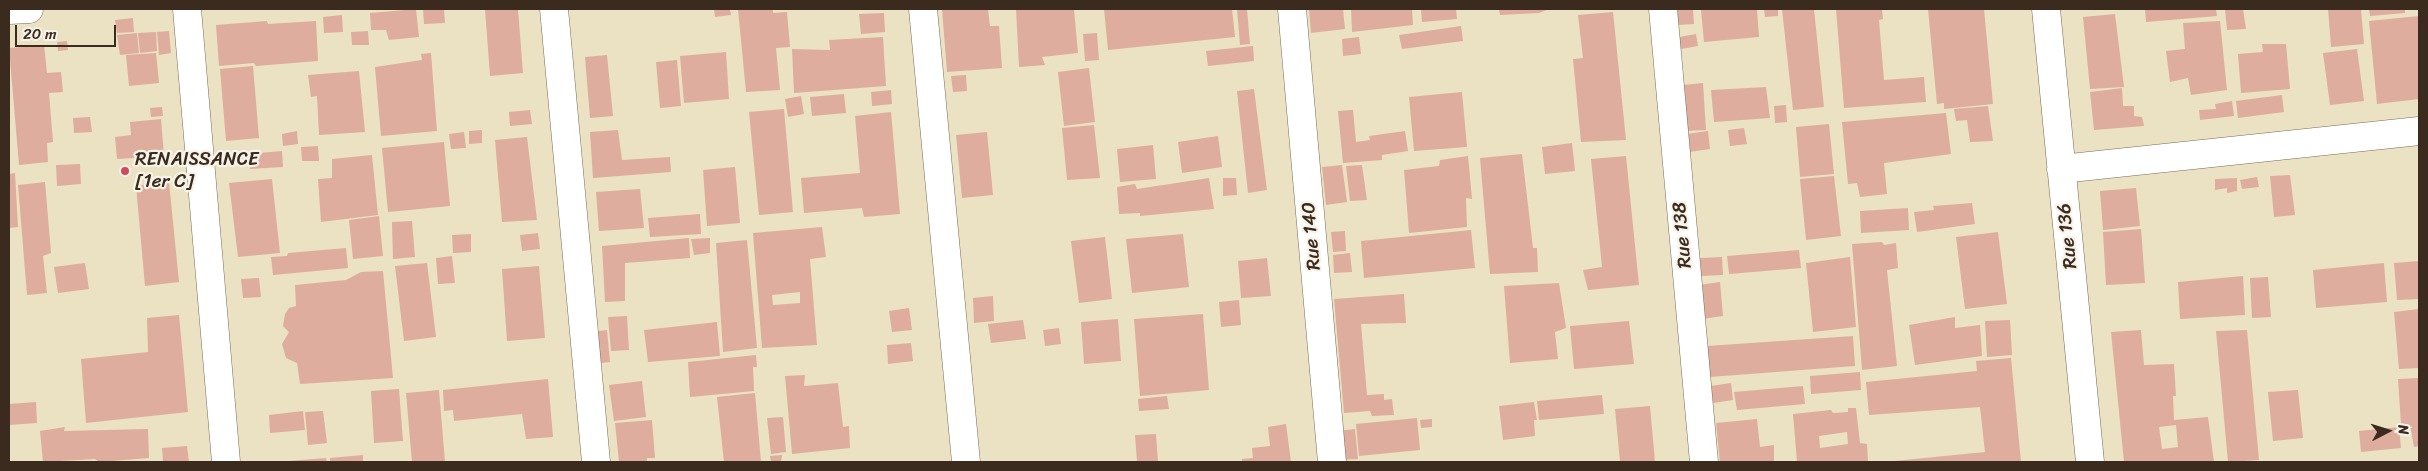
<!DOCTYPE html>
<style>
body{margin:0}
#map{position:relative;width:2428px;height:471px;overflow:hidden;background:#ebe2c3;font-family:Sriracha,sans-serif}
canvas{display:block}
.frame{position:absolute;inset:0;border:10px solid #3b2a1e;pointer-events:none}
.north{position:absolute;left:2363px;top:406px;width:50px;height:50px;-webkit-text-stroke:4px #f7f3e8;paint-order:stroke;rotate:85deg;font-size:14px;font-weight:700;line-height:20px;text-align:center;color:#3b2a1e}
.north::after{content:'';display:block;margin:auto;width:18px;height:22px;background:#3b2a1e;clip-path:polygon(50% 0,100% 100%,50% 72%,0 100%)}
.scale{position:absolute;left:15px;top:25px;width:101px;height:22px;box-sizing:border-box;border:2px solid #3b2a1e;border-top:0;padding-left:6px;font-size:15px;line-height:18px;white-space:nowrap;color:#3b2a1e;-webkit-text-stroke:4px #f7f3e8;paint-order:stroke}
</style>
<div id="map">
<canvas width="2428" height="471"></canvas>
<div class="frame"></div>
<div class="north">N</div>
<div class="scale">20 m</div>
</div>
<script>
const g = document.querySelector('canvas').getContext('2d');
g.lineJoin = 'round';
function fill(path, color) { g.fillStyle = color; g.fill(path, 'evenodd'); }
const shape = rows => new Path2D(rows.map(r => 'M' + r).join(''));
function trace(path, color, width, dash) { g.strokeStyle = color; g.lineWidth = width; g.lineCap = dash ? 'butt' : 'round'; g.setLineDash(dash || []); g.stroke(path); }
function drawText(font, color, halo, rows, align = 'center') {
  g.font = font + ' Sriracha,sans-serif'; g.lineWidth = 4.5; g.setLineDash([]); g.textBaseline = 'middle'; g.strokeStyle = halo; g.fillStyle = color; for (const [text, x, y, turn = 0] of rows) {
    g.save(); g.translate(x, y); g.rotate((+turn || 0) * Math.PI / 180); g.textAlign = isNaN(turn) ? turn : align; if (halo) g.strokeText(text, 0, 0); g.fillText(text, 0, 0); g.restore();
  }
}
fill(shape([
 [416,9,419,37,389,40,386,30,371,30,370,13],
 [423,9,444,9,445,23,424,24],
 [485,9,518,9,523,73,490,76],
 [714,9,730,9,731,15,715,17],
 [738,9,773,9,773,13,787,12,790,47,776,48,780,90,746,92],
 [942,9,988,9,990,26,999,26,1002,68,947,72],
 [1016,9,1074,9,1078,53,1042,57,1045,65,1019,67],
 [1104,9,1232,9,1235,37,1108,50],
 [1237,9,1247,9,1250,44,1240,45],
 [1309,9,1343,9,1345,29,1311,33],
 [1351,9,1412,9,1413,25,1352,32],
 [1421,9,1456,9,1457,19,1422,22],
 [1499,9,1549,9,1539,13,1500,15],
 [1676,9,1693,9,1694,24,1678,25],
 [1714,9,1757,9,1759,37,1704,42,1701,10],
 [1764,9,1778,9,1778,16,1765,17],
 [1782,9,1814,9,1824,107,1793,110],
 [1836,9,1882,9,1883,19,1879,20,1884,80,1924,77,1926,102,1844,108],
 [1928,9,1984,9,1993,104,1944,109,1944,103,1937,104],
 [2145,9,2216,9,2217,16,2146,22],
 [2225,9,2243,9,2246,29,2227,30],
 [2328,9,2361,9,2364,44,2331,47],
 [2369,9,2405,9,2405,13,2370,16],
 [1613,12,1626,140,1581,142,1573,59,1583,58,1578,15],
 [884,13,885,32,861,34,859,14],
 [2115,14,2124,87,2090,89,2083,17],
 [342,15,343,32,324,33,323,17],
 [2419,16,2419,99,2377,104,2369,21],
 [133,18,134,32,117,33,115,20],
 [267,21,268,24,316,21,318,61,256,66,254,63,219,66,216,25],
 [2220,21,2227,90,2191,95,2188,78,2170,82,2166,51,2185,49,2183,23],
 [1461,26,1463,41,1402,49,1399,35],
 [169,31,171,53,159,55,157,32],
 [368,31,369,45,352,45,351,32],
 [156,32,157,51,140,53,138,33],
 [137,33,139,53,120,55,117,35],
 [1097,33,1099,60,1085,61,1083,34],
 [1696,34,1698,46,1681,49,1679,37],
 [883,37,886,86,794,93,792,49,830,50,829,40],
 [1359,37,1361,54,1343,56,1342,39],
 [67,41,68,50,58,51,57,42],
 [2262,44,2286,44,2290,89,2241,93,2238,54,2263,52],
 [44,45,47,73,61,72,63,92,49,93,53,142,47,143,48,162,19,165,9,48],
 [1253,46,1254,61,1208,66,1206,51],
 [2357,49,2364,101,2330,105,2323,53],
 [726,52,729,99,684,103,680,56],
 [156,53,159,83,129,86,126,55],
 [431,53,437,131,381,136,375,67,422,60,421,54],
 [607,55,613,116,590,118,585,57],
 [677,60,681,106,660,108,656,62],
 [253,66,259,138,226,141,220,69],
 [1089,68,1095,122,1064,126,1058,72],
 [359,71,365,132,319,135,317,96,311,97,308,75],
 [966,75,967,91,953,92,951,76],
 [1703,83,1706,130,1686,131,1683,85],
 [1766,87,1770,118,1714,122,1711,90],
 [2122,88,2123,106,2134,106,2134,116,2142,117,2144,126,2094,130,2090,92],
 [1254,89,1267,190,1248,193,1237,91],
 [891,90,892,104,872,106,871,92],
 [1462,92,1467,147,1414,151,1409,97],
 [844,94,846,113,812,116,810,97],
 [2282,95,2284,112,2238,118,2236,101],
 [801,96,804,114,788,117,785,99],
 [2232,101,2234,116,2200,120,2199,110,2216,109,2215,104],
 [1786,105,1787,122,1775,123,1774,106],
 [1988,106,1993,141,1970,142,1967,120,1956,121,1954,109],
 [162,107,163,116,151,117,150,108],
 [784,109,793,212,759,215,749,112],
 [530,110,532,124,510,126,509,112],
 [1353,110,1356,142,1370,140,1369,136,1405,131,1408,151,1382,155,1382,160,1343,163,1338,111],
 [891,112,900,214,864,217,862,208,804,213,801,178,860,173,855,116],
 [1946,113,1951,154,1884,163,1887,194,1860,197,1857,183,1848,184,1842,122],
 [90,117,92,132,74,133,73,118],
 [161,119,164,156,117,159,115,137,131,135,130,122],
 [1829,124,1834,174,1800,177,1796,127],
 [1094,125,1100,178,1067,180,1062,128],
 [1744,128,1747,144,1730,146,1728,130],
 [482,130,482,143,469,144,469,131],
 [618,130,622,160,670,157,671,172,593,178,590,132],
 [297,131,298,144,283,146,282,134],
 [1708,131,1710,149,1689,152,1686,134],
 [464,132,466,148,451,149,449,134],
 [987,132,993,195,962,198,956,135],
 [1218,136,1222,167,1182,173,1178,142],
 [527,137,537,220,502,222,495,140],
 [444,142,450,206,388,212,382,148],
 [1572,143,1575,171,1545,174,1542,147],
 [1153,145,1156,179,1120,182,1117,149],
 [318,146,319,161,302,161,301,147],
 [282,151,283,167,250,169,248,154],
 [1522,154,1533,248,1537,248,1538,272,1490,274,1480,158],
 [372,155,378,215,321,222,318,179,332,178,332,159],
 [1468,156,1472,199,1466,198,1467,227,1409,233,1404,170,1439,166,1440,160],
 [1626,156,1639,285,1588,290,1583,270,1602,267,1591,159],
 [80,164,81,184,57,186,56,165],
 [1342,165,1347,202,1326,205,1322,167],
 [1362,165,1367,200,1350,201,1346,166],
 [735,167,740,223,707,226,703,170],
 [15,173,18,227,9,228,9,174],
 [2290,175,2295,215,2274,217,2270,176],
 [1834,176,1841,236,1806,240,1800,179],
 [2257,177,2259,187,2242,189,2240,180],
 [1209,178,1214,209,1140,216,1140,213,1119,214,1117,187,1135,184,1137,189],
 [1223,178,1236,178,1237,195,1223,196],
 [2237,178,2237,191,2227,193,2227,188,2215,190,2215,179],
 [272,179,280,253,238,257,229,183],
 [45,182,51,253,43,256,47,293,27,295,18,185],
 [169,182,179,282,145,286,136,186],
 [2136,188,2140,226,2103,230,2100,191],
 [640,189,644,228,599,231,596,192],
 [1972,203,1975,224,1917,232,1914,212,1934,210,1933,206],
 [1908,208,1909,230,1861,233,1860,211],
 [700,214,701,234,650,237,648,218],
 [379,216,383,256,353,259,349,220],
 [412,221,415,257,393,259,392,222],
 [822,227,826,257,810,259,817,345,762,348,753,233],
 [800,292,800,303,773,305,772,295],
 [2141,229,2145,283,2106,285,2103,232],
 [1471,230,1475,268,1364,278,1361,241],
 [1345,231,1346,251,1333,252,1331,232],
 [1998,232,2007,304,1965,309,1956,237],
 [538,233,540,249,522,251,520,235],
 [471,234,471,252,453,253,452,235],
 [1183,234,1189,287,1132,293,1126,239],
 [1105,237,1112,299,1079,303,1071,241],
 [689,238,690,258,625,263,625,301,605,302,602,246],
 [710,238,710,253,694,255,691,239],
 [747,240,757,348,723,352,716,243],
 [1882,242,1884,245,1896,243,1898,268,1887,270,1897,366,1862,370,1852,244],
 [346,248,348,268,273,275,271,257,287,256,288,253],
 [1799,250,1801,268,1729,274,1727,256],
 [1350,253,1352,272,1334,273,1333,255],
 [452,256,455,283,438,284,436,258],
 [1722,257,1723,275,1701,276,1700,258],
 [1850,257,1856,327,1813,332,1806,263],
 [1267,258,1271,296,1241,298,1238,261],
 [2419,261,2419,299,2397,300,2394,263],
 [85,263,89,289,58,293,54,267],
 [427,263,436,337,404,341,395,266],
 [2384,263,2387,302,2316,308,2313,270],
 [539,266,545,338,507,341,502,269],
 [383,271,393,378,300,384,297,363,286,358,282,344,289,332,283,326,285,314,289,308,296,306,295,285,346,280,361,272],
 [2243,276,2245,315,2180,319,2178,282],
 [2268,277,2271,317,2252,318,2250,278],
 [259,278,261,297,243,298,241,279],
 [1720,282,1723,316,1702,319,1699,285],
 [1559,283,1566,328,1555,332,1558,359,1510,363,1504,286],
 [1404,294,1406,323,1361,324,1367,395,1384,394,1384,400,1392,399,1394,415,1372,416,1370,411,1344,413,1334,299],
 [993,296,994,321,974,323,973,298],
 [1239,300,1241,325,1221,327,1219,302],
 [909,308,912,330,892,332,889,311],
 [2419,309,2419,368,2399,369,2394,312],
 [1203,314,1209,390,1140,396,1134,319],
 [179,315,188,412,86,423,81,359,148,352,147,318],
 [627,316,629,350,611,351,608,317],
 [1955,317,1955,328,1980,325,1982,356,1915,365,1909,325],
 [1118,319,1121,361,1084,364,1081,322],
 [1023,320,1026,339,991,343,988,324],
 [2010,320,2012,355,1987,357,1985,321],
 [1629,321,1634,364,1574,369,1570,326],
 [717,322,720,356,648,362,644,330],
 [1059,328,1061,344,1045,346,1043,330],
 [607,330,610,362,594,364,591,332],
 [2141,330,2144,365,2174,364,2176,396,2173,396,2174,420,2208,417,2214,462,2124,462,2111,332],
 [2176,425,2178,447,2162,449,2159,427],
 [2247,330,2259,460,2228,462,2216,331],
 [1853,336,1855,366,1710,377,1707,346],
 [911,343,913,361,888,364,887,345],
 [756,355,757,367,753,367,754,391,690,397,688,362],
 [2011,358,2021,462,1884,462,1985,452,1980,407,1869,415,1866,382,1977,371,1976,361],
 [1860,372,1861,390,1811,394,1810,376],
 [805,375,804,386,838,383,843,427,849,426,850,448,792,454,785,376],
 [2419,378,2419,446,2414,447,2410,425,2401,424,2398,379],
 [548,379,553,437,526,439,522,414,454,421,453,410,444,411,443,390],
 [642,381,646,417,614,421,609,385],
 [1731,383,1733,400,1713,403,1711,386],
 [1803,386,1805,404,1737,410,1734,392],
 [399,389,403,441,374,443,371,391],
 [439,390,445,462,412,462,406,393],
 [2298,390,2303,438,2273,441,2268,392],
 [755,393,761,462,724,462,717,397],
 [1602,395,1604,414,1539,420,1537,401],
 [1167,396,1169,409,1139,411,1138,399],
 [36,402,37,423,9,425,9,404],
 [1534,402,1537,420,1534,420,1535,436,1503,440,1499,406],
 [1650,406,1655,462,1620,462,1615,409],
 [1848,408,1856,408,1860,443,1867,444,1868,462,1797,462,1793,414,1831,410,1833,413,1848,412],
 [1847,432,1848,444,1820,448,1819,436],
 [303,411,305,430,270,433,269,415],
 [323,411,327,443,308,445,305,412],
 [783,417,786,452,771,454,767,418],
 [1417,418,1420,450,1359,456,1356,424],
 [1432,419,1432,427,1421,428,1420,420],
 [1757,419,1760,447,1774,445,1774,462,1720,462,1716,423],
 [652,420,655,458,647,458,647,462,619,462,615,423],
 [1286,424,1291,462,1242,462,1242,459,1253,458,1252,448,1270,446,1268,427],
 [65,427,64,431,148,429,149,458,99,462,95,459,43,462,40,431],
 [2399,427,2401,448,2361,452,2359,431],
 [1355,429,1358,459,1340,460,1337,431],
 [1156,434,1158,462,1137,462,1135,435],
 [187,446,189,462,163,462,162,448],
 [363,455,363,462,330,462,330,458],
 [782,455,781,462,771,462,770,456],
 [326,458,327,462,288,462,288,461]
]), '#dead9d');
const minor = shape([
 [187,9,226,462],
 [554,9,596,462],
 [923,9,966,462],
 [1292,9,1332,462],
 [1663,9,1704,462],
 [2046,9,2090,462],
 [9,10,29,9],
 [2061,169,2419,131]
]);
trace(minor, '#796a58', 29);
trace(minor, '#fff', 28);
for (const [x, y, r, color] of [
 [125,171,5,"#d1495b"]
]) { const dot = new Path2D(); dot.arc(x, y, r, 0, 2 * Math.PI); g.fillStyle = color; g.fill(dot); trace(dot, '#f7f3e8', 2); }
drawText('19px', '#3b2a1e', '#f7f3e8', [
 ["RENAISSANCE",135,160],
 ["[1er C]",135,182]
], 'left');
drawText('19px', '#3b2a1e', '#f7f3e8', [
 ["Rue 138",1683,235,-95],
 ["Rue 140",1312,236,-95],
 ["Rue 136",2068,236,-96]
]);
</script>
